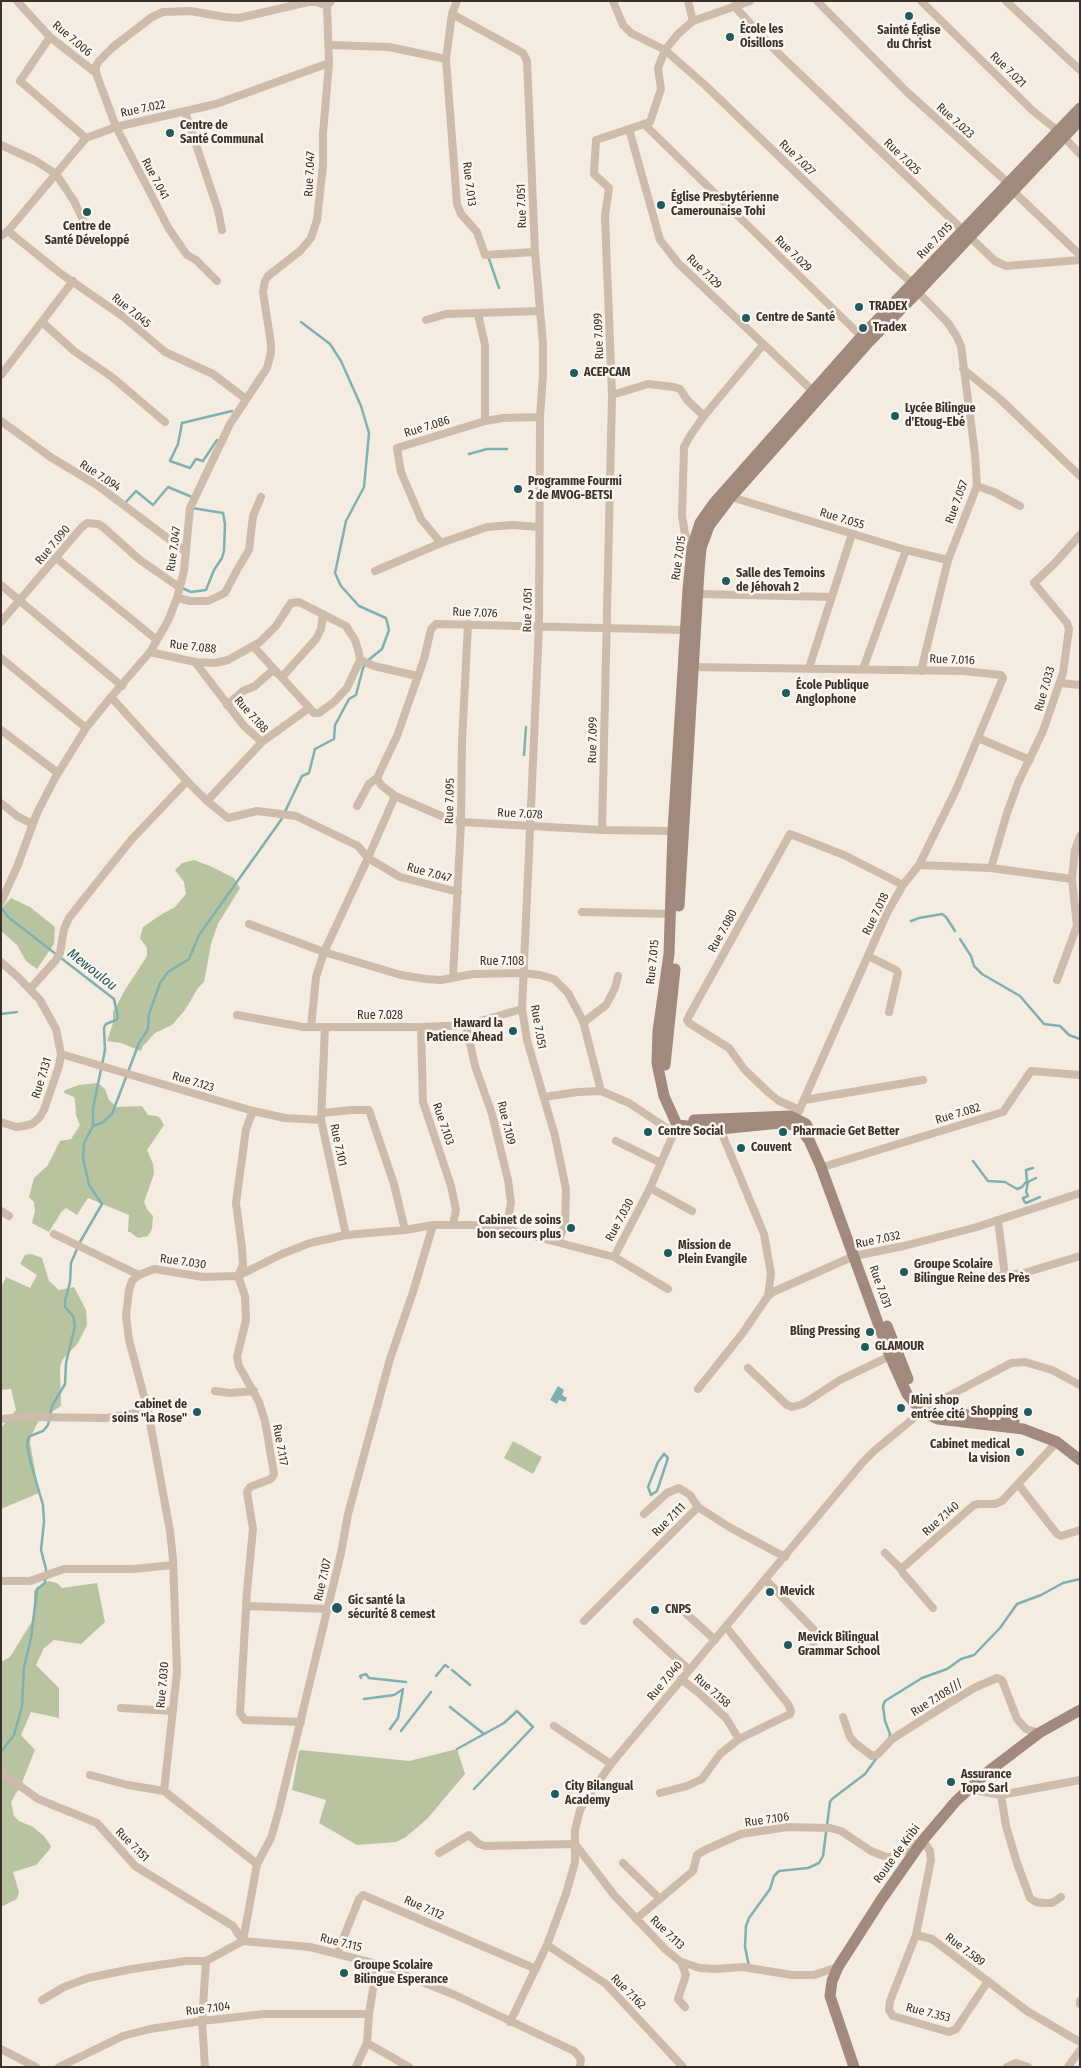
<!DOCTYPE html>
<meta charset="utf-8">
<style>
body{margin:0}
#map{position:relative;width:1081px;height:2068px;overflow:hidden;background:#f4ebe1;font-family:"Fira Sans Condensed",sans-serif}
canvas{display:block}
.frame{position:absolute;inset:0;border:2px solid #3b302b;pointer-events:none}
</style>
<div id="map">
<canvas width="1081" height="2068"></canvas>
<div class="frame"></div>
</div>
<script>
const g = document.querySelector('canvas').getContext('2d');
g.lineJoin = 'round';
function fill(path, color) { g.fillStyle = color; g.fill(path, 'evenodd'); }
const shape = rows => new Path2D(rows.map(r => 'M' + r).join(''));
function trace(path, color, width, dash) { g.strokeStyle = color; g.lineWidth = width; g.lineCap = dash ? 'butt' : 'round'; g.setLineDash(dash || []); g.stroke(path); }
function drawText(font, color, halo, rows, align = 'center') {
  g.font = font + ' "Fira Sans Condensed",sans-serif'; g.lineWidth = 5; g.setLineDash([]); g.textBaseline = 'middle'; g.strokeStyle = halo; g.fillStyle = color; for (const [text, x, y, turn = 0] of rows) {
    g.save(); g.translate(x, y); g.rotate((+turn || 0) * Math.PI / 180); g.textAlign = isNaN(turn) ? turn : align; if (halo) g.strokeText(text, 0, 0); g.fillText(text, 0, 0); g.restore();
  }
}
fill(shape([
 [194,860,210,866,234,878,240,888,218,924,211,944,204,982,198,988,185,1010,172,1025,155,1033,143,1046,141,1051,121,1043,107,1041,113,1023,113,1012,125,990,147,956,147,948,140,938,143,927,162,914,175,907,186,894,184,882,175,870,182,863],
 [11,898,30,907,55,927,54,944,37,969,26,961,17,945,1,931,1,909],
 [98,1083,105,1089,109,1100,117,1107,142,1106,148,1115,157,1116,160,1118,164,1125,147,1150,153,1164,154,1174,144,1202,147,1209,153,1216,152,1229,148,1236,138,1238,130,1232,128,1232,129,1215,88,1198,77,1215,66,1208,62,1211,49,1232,32,1223,35,1211,34,1202,29,1197,34,1178,48,1165,60,1141,71,1139,80,1125,76,1115,75,1100,74,1097,64,1093,65,1090,79,1085],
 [32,1254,42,1258,49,1281,59,1290,74,1287,86,1310,87,1325,78,1343,63,1359,60,1366,61,1406,39,1420,31,1436,30,1443,39,1493,1,1509,1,1428,16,1410,11,1389,1,1390,1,1288,6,1277,30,1288,37,1275,20,1264,25,1255],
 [513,1441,542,1457,533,1474,504,1458],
 [48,1581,57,1583,62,1588,97,1583,105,1622,81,1644,54,1640,44,1648,36,1665,59,1688,59,1718,31,1712,21,1735,35,1750,21,1785,11,1802,14,1816,19,1821,33,1827,44,1836,51,1846,50,1849,36,1865,13,1872,19,1892,17,1899,1,1907,1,1662,10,1657,31,1623,34,1616,34,1591],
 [457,1749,465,1774,427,1819,406,1837,396,1842,357,1845,319,1823,326,1800,292,1790,299,1751,301,1750,409,1761]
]), '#b8c4a0');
fill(shape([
 [558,1386,564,1390,562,1395,567,1398,565,1402,559,1400,557,1404,550,1400]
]), '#7fb0b2');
trace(shape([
 [489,259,499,288],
 [217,440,203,461,196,459,190,468,170,461,178,444,182,423,232,411],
 [469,454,487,449,507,449],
 [125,503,136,491,153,505,168,487,192,497],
 [182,588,191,592,206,590,214,570,222,558,224,551,225,524,223,513,192,508],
 [524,755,526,727],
 [1,907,8,917,114,999,118,1018,116,1020,106,1024,104,1028,105,1050,93,1108,93,1126],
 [911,921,919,918,942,914,946,917,955,931],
 [960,939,971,956,974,966,982,974,1020,996,1044,1024,1060,1026,1069,1035,1080,1039],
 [1,1014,17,1012],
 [973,1161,988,1181,1005,1182,1017,1189,1022,1187,1027,1181,1026,1170,1033,1168],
 [1036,1178,1028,1182,1026,1192,1028,1196,1023,1198,1024,1201,1026,1203,1040,1197],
 [664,1454,668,1458,657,1491,651,1495,648,1487,658,1462,664,1454],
 [452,1670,470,1685],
 [436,1676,445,1665,448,1667],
 [361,1678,360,1676,366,1674,369,1678,406,1682],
 [364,1699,394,1695,402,1690],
 [450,1707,484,1734],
 [390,1729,398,1718,403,1689],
 [401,1731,431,1692],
 [889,1738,890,1734,885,1721,883,1706,885,1701,922,1678,947,1669,961,1659,974,1655,1000,1628,1017,1604,1041,1595,1063,1583,1080,1579],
 [457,1749,504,1723,517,1711],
 [1,1752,14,1735,22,1706,24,1667,31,1638,37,1589,45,1583,46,1569,41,1550,44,1522,43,1505,31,1464,27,1445,28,1439,30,1436,43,1431,48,1425,52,1406,65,1384,66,1363,75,1326,73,1316,65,1307,65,1301,70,1282,71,1263,80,1242,102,1204,89,1185,83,1158,84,1143,93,1126,102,1123,112,1114,139,1043,148,1029,149,1014,160,983,168,972,189,959,199,935,281,820,302,776,309,773,315,749,334,739,335,725,349,699,356,695,363,668,366,662,382,649,389,630,386,618,359,606,341,586,335,573,346,521,364,487,369,433,361,406,341,361,330,344,301,322],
 [474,1789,533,1727,518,1712],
 [749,1966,745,1947,746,1926,749,1918,770,1889,774,1876,779,1871,808,1868,819,1863,823,1856,830,1802,832,1799,865,1774,878,1756]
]), '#7fb0b2', 2.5);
trace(shape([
 [17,1,50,37,96,73,96,66,99,61,113,47,152,17,163,12,190,11,225,17,239,18,308,2,317,2,327,6,331,1],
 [457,1,452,14,446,59,457,204,461,214,477,232,485,255,535,252],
 [613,1,623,25,631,33,665,50,706,86,894,267,913,284,918,292,948,323,957,337,961,346,975,454,977,486,948,560,921,671],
 [688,1,693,21],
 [817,1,907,92,1007,182,1012,190,1080,255],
 [921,1,1033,111,1058,131,1080,154],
 [1006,1,1080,70],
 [327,6,329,63,323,134,323,165,317,220,311,238,300,251,268,276,265,281,263,292,271,344,271,353,267,368,230,424,190,508,184,571,177,598,168,621,150,652,111,697,187,781,207,801,228,818,257,811,296,816,358,846,368,858,400,877,458,892],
 [734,6,777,52,995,261,1006,266,1080,260],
 [452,14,523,53,527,61,535,252,543,344,543,374,540,417,539,626,522,1009,527,1040,555,1136,566,1189,565,1224,558,1242],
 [50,37,20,81,86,138],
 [329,45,389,47,446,59],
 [96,73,116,127,169,229,187,255,196,260,217,281],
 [185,112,218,210,222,230],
 [644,124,864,339],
 [629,129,660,240,678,263,816,394],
 [1,145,36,161,56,174,74,201,84,222],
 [8,231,60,273,125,318,165,352,213,374,246,399],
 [1,236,8,231,86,138,116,127,216,104,329,63],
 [478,314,485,345,485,421],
 [426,320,446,314,540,311],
 [42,322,74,351,112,377,165,422],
 [963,369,1000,399,1080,476],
 [1,375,73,281],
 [612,395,648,384,674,387,680,389,688,401,704,416],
 [1,421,52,458,97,485,186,552],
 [977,486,994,492,1020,506],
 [731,497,906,550,948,560],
 [441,543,421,519,401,472,397,448,485,421,503,418,540,417],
 [692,548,685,534,682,516,684,447,690,436,704,416,763,345],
 [56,558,157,640],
 [375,571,441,543,487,527,512,525,539,527],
 [1,585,122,686],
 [698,594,832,597],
 [177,598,190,601,208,601,225,593,237,570,249,550,253,516,261,497],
 [1,622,81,528,87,523,98,524,103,527,140,560,179,587],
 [254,647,314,713,319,713,334,702,347,688,360,660],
 [150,652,195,662,215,663,228,660,260,642,276,626,291,603,299,602,346,626,355,640,359,653,360,660,374,666,417,676],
 [1,658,86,728],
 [195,662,244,726,262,742,207,801],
 [692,667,964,671,1001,675,1003,678,956,790,919,865],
 [809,668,852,534],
 [863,669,906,550],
 [1061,683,1080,685],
 [227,705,243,691,255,686,273,670,282,677,316,639,321,629,323,614],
 [1,730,58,773],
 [978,738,1030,760],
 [262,742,309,708],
 [377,778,381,785,395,796,446,818,461,822,602,830,673,831],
 [1,803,17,816,32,824],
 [357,806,369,784,377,778,397,736,424,659,431,629,436,624,685,630],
 [602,830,612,395,605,216,609,188,594,174,596,140,650,122,661,89,658,68,665,50,678,34,693,21,750,1],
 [1080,836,1075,850,1072,879,1077,926,1080,927],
 [991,868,1007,813,1018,783,1043,731,1063,673,1069,629,1067,623,1034,583,1056,562,1080,535],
 [1,902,17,867,37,813,55,778,86,728,111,697],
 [582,912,671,914],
 [249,924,324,952,401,975,426,979,441,980,473,974,523,973,540,975,554,979,568,993,583,1021,601,1091,629,1103,674,1133],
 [868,956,896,970,898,973,889,1012],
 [1,962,18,977,40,1000,56,1029,61,1054,59,1066,44,1110,39,1118,32,1124,24,1126,16,1127,1,1122],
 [453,978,461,822,462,742,468,624],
 [1057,980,1077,926],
 [30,989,56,960,60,953,64,929,69,918,87,895,132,839,187,781],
 [237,1015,303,1027,421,1027,466,1025,522,1009],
 [584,1022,606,1005,615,988,618,976],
 [466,1025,475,1066,492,1114,508,1180,511,1203,506,1229],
 [311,1027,316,977,324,952,368,858,395,796],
 [325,1027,321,1120,346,1235],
 [421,1027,423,1102,451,1186,456,1210,453,1225],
 [61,1054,253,1111,285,1118,321,1120],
 [544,1097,578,1092,601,1091],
 [804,1100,923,1080],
 [800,1110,779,1101,769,1093,744,1069,729,1048,689,1023,687,1020,689,1016,790,834,844,855,903,885],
 [253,1111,246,1129,236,1203,242,1248,243,1265,238,1276,245,1296,246,1320,237,1357,239,1366,259,1402,265,1421,274,1474,271,1479,250,1487,247,1492,253,1529,247,1591,240,1713,245,1720,301,1722],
 [322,1113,351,1110,369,1110,394,1184,405,1230],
 [798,1113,887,913,903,885,919,865,991,868,1072,879],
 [720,1129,764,1234,771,1274,768,1296],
 [616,1141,661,1163],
 [826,1166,1003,1112,1031,1071,1080,1075],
 [650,1188,692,1211],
 [1,1211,9,1216],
 [998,1220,1005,1276],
 [54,1234,139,1275],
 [614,1257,650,1188,676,1128],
 [965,1280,1024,1273,1080,1256],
 [748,1368,787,1405,792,1407,803,1404,840,1380,890,1356],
 [698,1389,742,1334,768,1296,773,1292,854,1256,904,1246,977,1227,1080,1193],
 [215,1391,230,1393,254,1391],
 [1,1419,24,1417,107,1418,148,1411],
 [1018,1484,1057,1534,1061,1536,1080,1530],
 [644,1514,667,1493,679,1488,690,1495,698,1507],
 [885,1553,901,1569],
 [766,1580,816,1632,813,1646],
 [1,1581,30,1581,64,1569,133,1569,173,1565],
 [247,1606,328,1609],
 [679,1607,715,1640],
 [933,1608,903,1573,901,1569,974,1505,979,1504,995,1504,1002,1501,1057,1442],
 [584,1621,698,1507,729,1527,785,1557],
 [637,1622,689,1670],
 [726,1627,788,1704,791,1711,790,1714,739,1739],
 [121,1708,173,1711],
 [843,1717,850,1737,855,1743,872,1756,878,1754,892,1739,941,1708,974,1688,997,1678,1002,1680,1017,1719,1026,1729,1039,1733],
 [554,1726,611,1764],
 [1,1772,38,1799,97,1823,135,1866,233,1926,243,1941],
 [90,1775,128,1785,164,1791],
 [968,1789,1001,1795,1080,1780],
 [660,1793,687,1786,702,1779,720,1754,739,1739,726,1718,699,1693,681,1679],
 [1001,1795,1006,1826,1017,1863,1030,1898,1036,1902,1044,1903,1052,1903,1061,1897],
 [439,1853,469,1835,479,1844,485,1846,575,1844,614,1895,666,1950,681,1962,700,1968,715,1969,743,1967,792,1975,814,1975,838,1967],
 [623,1863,659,1898],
 [257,1864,164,1791,177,1672,173,1559,170,1531,148,1411,129,1340,126,1315,129,1290,132,1281,139,1275,154,1269,203,1277,238,1276,282,1254,310,1243,346,1235,405,1230,433,1225,473,1225,506,1229,614,1257,668,1289],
 [636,1919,693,1871,697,1855,705,1850,741,1834,788,1827,830,1828,841,1831,871,1851,886,1857,892,1857,923,1840,930,1851,931,1860,916,1935,932,1939,1027,2011,1080,2042],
 [916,1935,890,2001,889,2010,893,2016,949,2032,956,2029,988,1981],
 [243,1941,257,1864,271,1838,279,1810,341,1553,348,1514,390,1359,413,1292,433,1225],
 [547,1945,606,1984,683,2067],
 [337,1954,359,1899,363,1895,536,1969],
 [681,1962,686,1975,678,1999,685,2007],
 [42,2000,64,1987,88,1978,132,1969,186,1961,206,1961],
 [1080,2001,1080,2004],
 [510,2022,547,1945,566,1894,575,1862,575,1830,580,1810,585,1801,611,1764,863,1462,874,1451,926,1408,1011,1363,1025,1362,1052,1370,1080,1385],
 [367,2043,409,2067],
 [1,2049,36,2067],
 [59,2067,123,2036,150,2029,202,2021,264,2014,369,2014],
 [205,2067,202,2021,206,1961,243,1941,310,1947,377,1964,455,1995,574,2051,581,2059,580,2067],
 [356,2067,367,2043,369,2014,377,1964],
 [1007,2067,1016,2063,1028,2067],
 [1068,2067,1080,2050]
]), '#cdbbac', 8);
trace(shape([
 [1080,108,862,336,714,503,700,523,692,548,688,590,673,831,669,954,658,1031,657,1063,664,1096,677,1125,720,1129,780,1123,794,1125,802,1131,809,1140,821,1167,890,1356,907,1394,922,1412,938,1419,1023,1429,1057,1442,1080,1460],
 [679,906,699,571,701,548,709,526,731,497,867,344,918,292,1080,120],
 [665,1065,675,969],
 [694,1120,790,1116,806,1124,811,1133],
 [887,1326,908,1379],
 [953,1413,1014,1421],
 [854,2067,830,1996,832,1981,838,1967,881,1900,923,1840,956,1801,989,1771,1039,1733,1080,1710]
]), '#a18a7d', 11);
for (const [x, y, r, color] of [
 [909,16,5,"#1f5a5e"],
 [730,37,5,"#1f5a5e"],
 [170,133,5,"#1f5a5e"],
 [661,205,5,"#1f5a5e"],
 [87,212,5,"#1f5a5e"],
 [859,307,5,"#1f5a5e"],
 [746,318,5,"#1f5a5e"],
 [863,328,5,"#1f5a5e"],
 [574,373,5,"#1f5a5e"],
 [895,416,5,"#1f5a5e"],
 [518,489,5,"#1f5a5e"],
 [726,581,5,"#1f5a5e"],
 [786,693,5,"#1f5a5e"],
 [513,1031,5,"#1f5a5e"],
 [648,1132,5,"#1f5a5e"],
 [783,1132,5,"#1f5a5e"],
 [741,1148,5,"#1f5a5e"],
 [571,1228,5,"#1f5a5e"],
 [668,1253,5,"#1f5a5e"],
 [904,1272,5,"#1f5a5e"],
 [870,1332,5,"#1f5a5e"],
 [865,1347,5,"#1f5a5e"],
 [901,1408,5,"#1f5a5e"],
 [197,1412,5,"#1f5a5e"],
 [1028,1412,5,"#1f5a5e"],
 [1020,1452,5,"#1f5a5e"],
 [770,1592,5,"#1f5a5e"],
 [337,1608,6,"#1f5a5e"],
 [655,1610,5,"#1f5a5e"],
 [788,1645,5,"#1f5a5e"],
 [951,1782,5,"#1f5a5e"],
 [555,1794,5,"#1f5a5e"],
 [344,1973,5,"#1f5a5e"]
]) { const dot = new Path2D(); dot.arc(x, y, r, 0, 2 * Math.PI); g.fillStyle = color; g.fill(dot); trace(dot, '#fbf5ee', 2); }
drawText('bold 12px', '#3b302b', '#fbf5ee', [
 ["École les",740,30],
 ["Oisillons",740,44],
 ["Sainté Église",909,31,"center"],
 ["du Christ",909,45,"center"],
 ["Centre de",180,126],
 ["Santé Communal",180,140],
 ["Église Presbytérienne",671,198],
 ["Camerounaise Tohi",671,212],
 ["Centre de",87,227,"center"],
 ["Santé Développé",87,241,"center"],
 ["TRADEX",869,307],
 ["Centre de Santé",756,318],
 ["Tradex",873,328],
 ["ACEPCAM",584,373],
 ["Lycée Bilingue",905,409],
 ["d'Etoug-Ebé",905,423],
 ["Programme Fourmi",528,482],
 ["2 de MVOG-BETSI",528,496],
 ["Salle des Temoins",736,574],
 ["de Jéhovah 2",736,588],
 ["École Publique",796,686],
 ["Anglophone",796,700],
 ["Haward la",503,1024,"right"],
 ["Patience Ahead",503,1038,"right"],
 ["Centre Social",658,1132],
 ["Pharmacie Get Better",793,1132],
 ["Couvent",751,1148],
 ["Cabinet de soins",561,1221,"right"],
 ["bon secours plus",561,1235,"right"],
 ["Mission de",678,1246],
 ["Plein Evangile",678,1260],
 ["Groupe Scolaire",914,1265],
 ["Bilingue Reine des Près",914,1279],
 ["Bling Pressing",860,1332,"right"],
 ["GLAMOUR",875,1347],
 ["Mini shop",911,1401],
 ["entrée cité",911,1415],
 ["cabinet de",187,1405,"right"],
 ["soins \"la Rose\"",187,1419,"right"],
 ["Shopping",1018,1412,"right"],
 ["Cabinet medical",1010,1445,"right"],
 ["la vision",1010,1459,"right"],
 ["Mevick",780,1592],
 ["Gic santé la",348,1601],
 ["sécurité 8 cemest",348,1615],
 ["CNPS",665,1610],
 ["Mevick Bilingual",798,1638],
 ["Grammar School",798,1652],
 ["Assurance",961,1775],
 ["Topo Sarl",961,1789],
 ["City Bilangual",565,1787],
 ["Academy",565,1801],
 ["Groupe Scolaire",354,1966],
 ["Bilingue Esperance",354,1980]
], 'left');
drawText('12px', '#3b302b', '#fbf5ee', [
 ["Rue 7.006",72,39,40],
 ["Rue 7.021",1008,70,44],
 ["Rue 7.022",143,109,-12],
 ["Rue 7.023",955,121,42],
 ["Rue 7.025",902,157,44],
 ["Rue 7.027",797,158,44],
 ["Rue 7.047",310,174,-87],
 ["Rue 7.041",155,179,62],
 ["Rue 7.013",469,184,83],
 ["Rue 7.051",522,206,-92],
 ["Rue 7.015",935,241,-46],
 ["Rue 7.029",793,254,44],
 ["Rue 7.129",704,272,44],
 ["Rue 7.045",131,311,39],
 ["Rue 7.099",599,336,-92],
 ["Rue 7.086",427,427,-17],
 ["Rue 7.094",100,476,33],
 ["Rue 7.057",957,502,-70],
 ["Rue 7.055",842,519,17],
 ["Rue 7.090",53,545,-50],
 ["Rue 7.047",174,549,-82],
 ["Rue 7.015",679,558,-82],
 ["Rue 7.051",528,610,-89],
 ["Rue 7.076",475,613,2],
 ["Rue 7.088",193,647,6],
 ["Rue 7.016",952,660,2],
 ["Rue 7.033",1045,689,-74],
 ["Rue 7.188",251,715,48],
 ["Rue 7.099",593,740,-89],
 ["Rue 7.095",450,801,-89],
 ["Rue 7.078",520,814,3],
 ["Rue 7.047",429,873,15],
 ["Rue 7.018",876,914,-64],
 ["Rue 7.080",723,931,-61],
 ["Rue 7.108",502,962],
 ["Rue 7.015",653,962,-84],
 ["Rue 7.028",380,1016],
 ["Rue 7.051",538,1027,80],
 ["Rue 7.131",42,1078,-73],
 ["Rue 7.123",193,1082,17],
 ["Rue 7.082",958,1114,-17],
 ["Rue 7.109",506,1123,76],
 ["Rue 7.103",443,1124,71],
 ["Rue 7.101",338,1145,78],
 ["Rue 7.030",620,1220,-62],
 ["Rue 7.032",878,1240,-12],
 ["Rue 7.030",183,1262,8],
 ["Rue 7.031",880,1287,70],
 ["Rue 7.117",280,1445,80],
 ["Rue 7.140",941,1519,-42],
 ["Rue 7.111",669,1520,-45],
 ["Rue 7.107",323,1580,-77],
 ["Rue 7.040",665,1681,-50],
 ["Rue 7.030",163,1685,-85],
 ["Rue 7.158",712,1691,41],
 ["Rue 7.108///",937,1698,-32],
 ["Rue 7.106",767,1820,-8],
 ["Rue 7.151",132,1845,45],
 ["Route de Kribi",897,1854,-54],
 ["Rue 7.112",424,1908,24],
 ["Rue 7.113",667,1933,44],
 ["Rue 7.115",341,1943,14],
 ["Rue 7.589",965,1950,37],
 ["Rue 7.162",628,1992,45],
 ["Rue 7.104",208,2009,-7],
 ["Rue 7.353",928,2013,14]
]);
drawText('italic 14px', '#1f5a5e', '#fbf5ee', [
 ["Mewoulou",92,970,38]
]);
</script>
